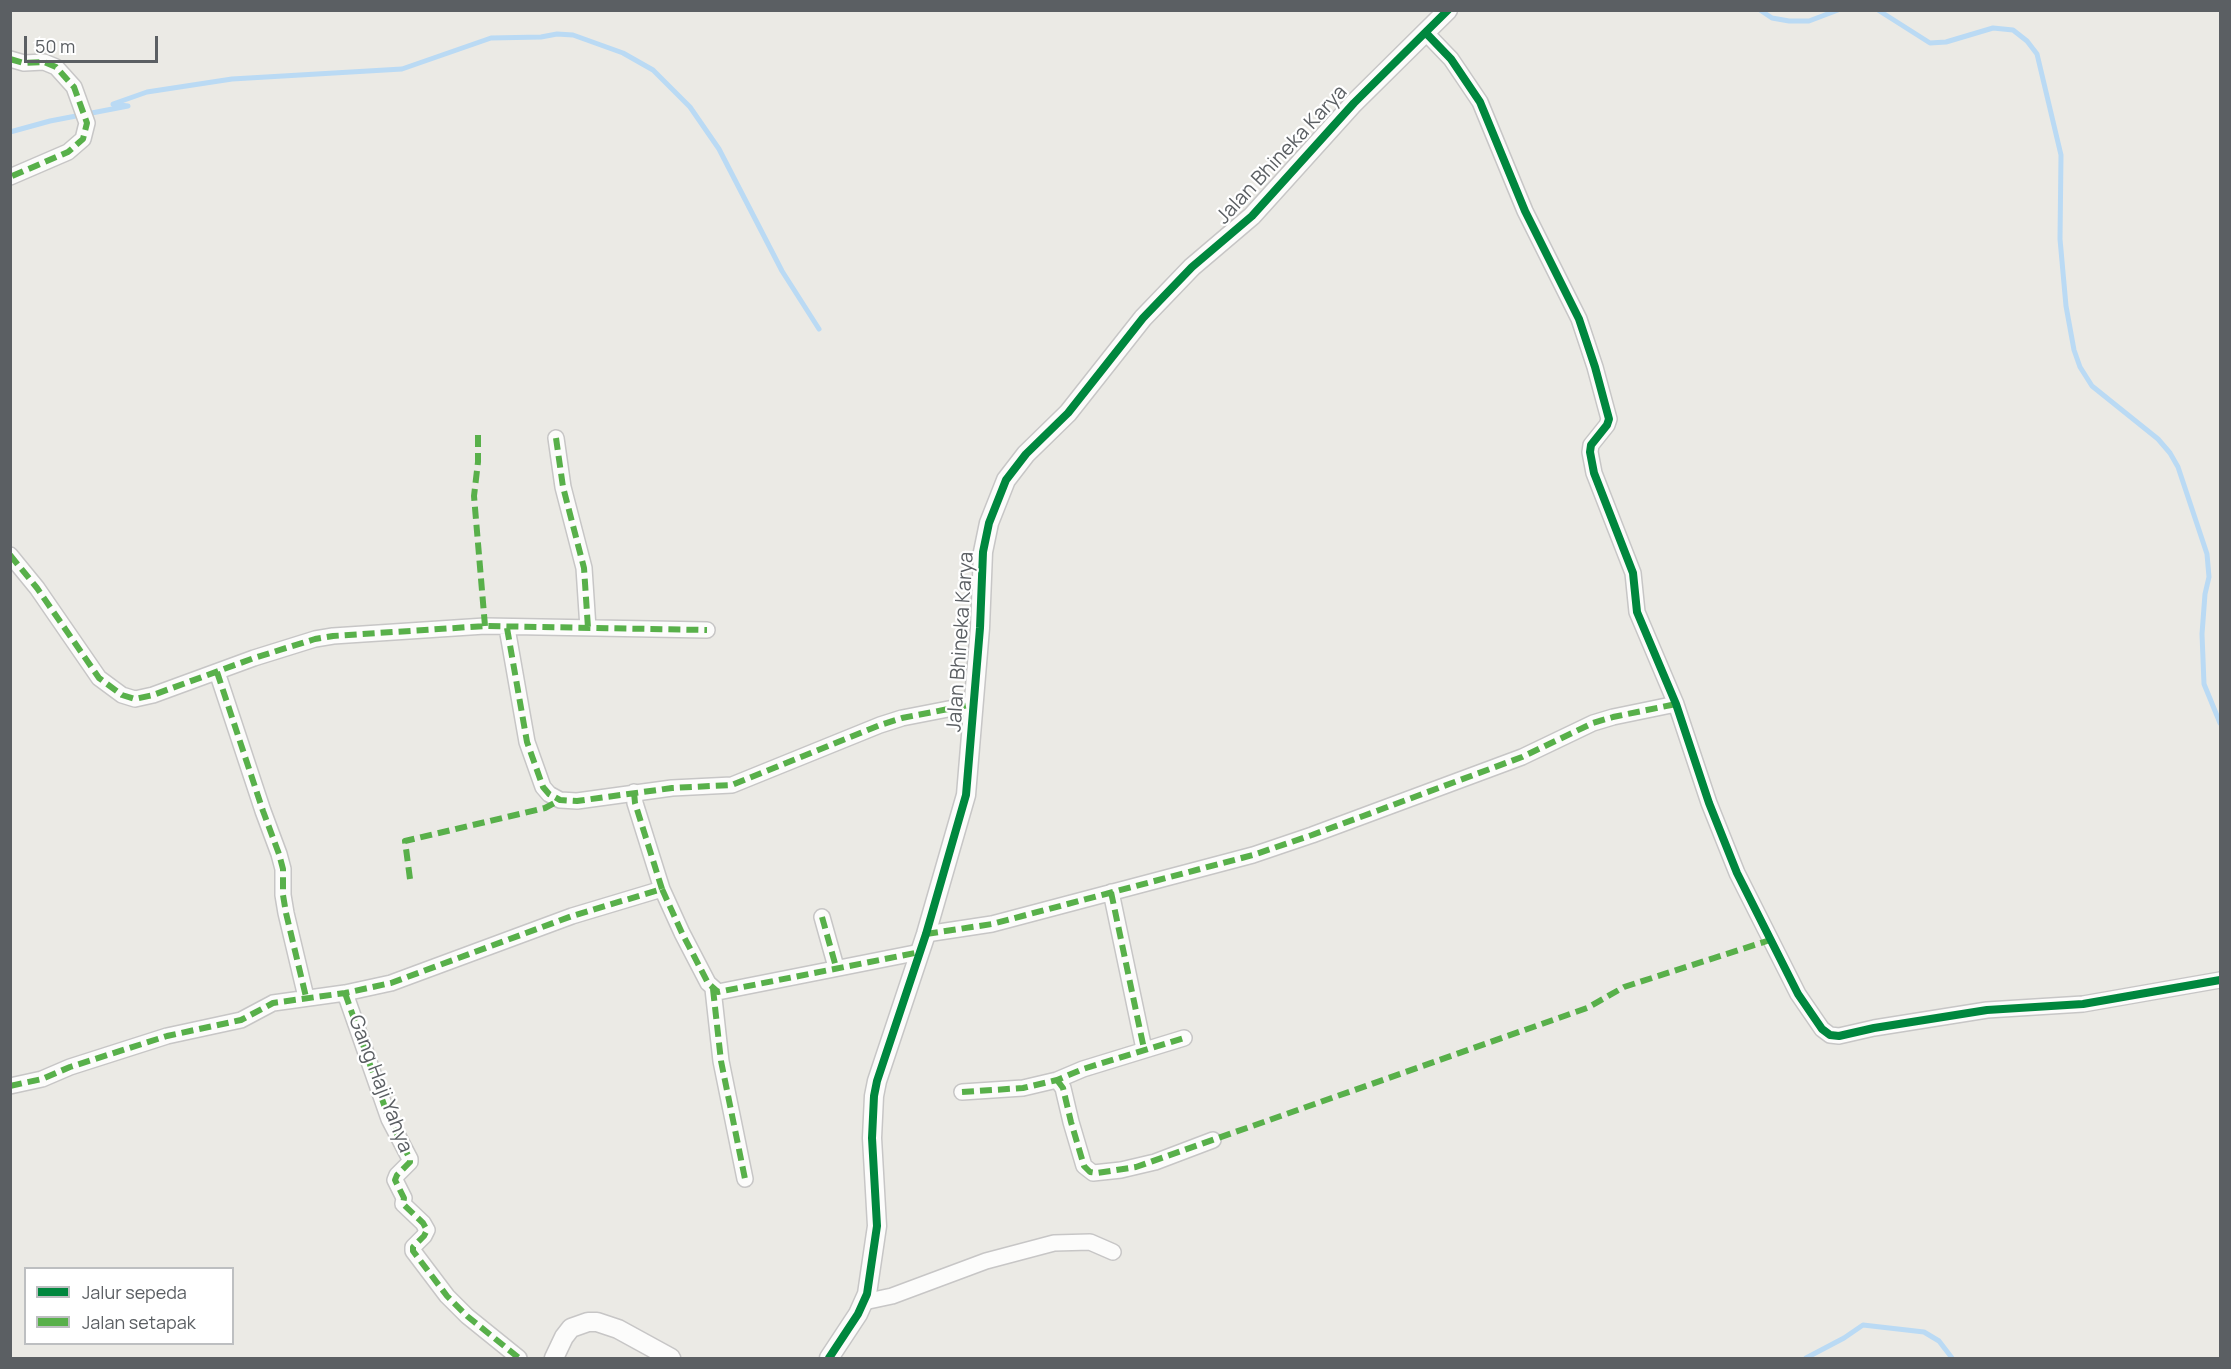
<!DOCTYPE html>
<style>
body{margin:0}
#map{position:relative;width:2231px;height:1369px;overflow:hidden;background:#ebeae5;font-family:Manrope,sans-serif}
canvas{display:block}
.frame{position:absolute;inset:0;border:12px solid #5b5f63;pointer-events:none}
.legend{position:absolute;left:24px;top:1267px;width:210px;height:78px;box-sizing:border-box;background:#fff;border:2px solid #bdbfc1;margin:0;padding:8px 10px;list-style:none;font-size:18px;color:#5b5f63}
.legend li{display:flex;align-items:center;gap:12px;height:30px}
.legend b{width:30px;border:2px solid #bdbfc1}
.scale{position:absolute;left:24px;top:36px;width:134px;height:27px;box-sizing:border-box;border:3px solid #5b5f63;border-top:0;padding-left:8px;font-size:18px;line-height:21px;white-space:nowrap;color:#5b5f63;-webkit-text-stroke:4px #fff;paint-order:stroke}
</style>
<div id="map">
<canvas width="2231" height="1369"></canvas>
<div class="frame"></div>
<ul class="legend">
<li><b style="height:8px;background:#00873e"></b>Jalur sepeda</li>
<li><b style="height:8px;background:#58b04a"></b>Jalan setapak</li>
</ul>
<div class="scale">50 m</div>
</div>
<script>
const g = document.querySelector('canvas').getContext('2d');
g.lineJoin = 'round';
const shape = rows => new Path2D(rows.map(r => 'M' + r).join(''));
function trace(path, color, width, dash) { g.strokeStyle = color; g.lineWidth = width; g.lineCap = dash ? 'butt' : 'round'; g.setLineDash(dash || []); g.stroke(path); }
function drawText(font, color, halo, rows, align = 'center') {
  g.font = font + ' Manrope,sans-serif'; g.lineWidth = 4.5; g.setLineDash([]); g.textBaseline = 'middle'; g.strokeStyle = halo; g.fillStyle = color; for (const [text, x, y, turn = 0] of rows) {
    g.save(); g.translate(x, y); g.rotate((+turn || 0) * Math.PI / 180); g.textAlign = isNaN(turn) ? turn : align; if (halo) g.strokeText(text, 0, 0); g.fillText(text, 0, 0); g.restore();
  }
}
trace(shape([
 [1760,10,1772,18,1789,21,1809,21,1838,10],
 [1878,10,1930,43,1946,42,1993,28,2013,30,2027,41,2037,54,2061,155,2060,239,2066,306,2074,350,2080,367,2092,386,2158,439,2170,453,2178,467,2207,554,2209,577,2205,594,2202,634,2204,684,2220,723],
 [10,132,50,121,128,106,113,104,147,92,232,79,402,69,491,38,541,37,557,34,573,35,623,53,653,70,690,107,719,149,782,271,819,329],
 [1806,1358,1844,1338,1863,1325,1924,1332,1939,1341,1952,1358]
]), '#badaf4', 5);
const minor = shape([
 [1426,33,1451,59,1480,102,1525,211,1579,319,1595,367,1609,419,1607,425,1591,445,1590,452,1594,473,1633,573,1637,612,1676,704,1709,803,1737,873,1798,994,1822,1029,1830,1035,1839,1036,1874,1028,1987,1010,2083,1004,2220,980],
 [10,59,24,63,44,62,56,67,74,87,87,123,83,139,68,152,10,177],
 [556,438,563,487,584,568,588,628],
 [10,555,37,588,99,678,122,695,135,699,153,695,254,658,315,639,333,636,485,626,707,630],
 [507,628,527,742,543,787,549,794,560,800,577,801,672,788,732,785,880,725,902,718,974,704],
 [217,672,263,811,279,854,283,869,283,895,286,913,306,997],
 [634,792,635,803,662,889],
 [1111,892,1144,1049],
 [822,917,836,967],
 [926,934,992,924,1253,855,1312,835,1522,757,1593,723,1613,717,1676,704],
 [713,989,721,1061,745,1179],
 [345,993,389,1119,410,1159,410,1162,397,1175,395,1180,404,1198,403,1204,423,1223,427,1230,424,1236,413,1247,413,1251,447,1296,467,1316,519,1358],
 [1057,1080,1063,1088,1071,1122,1084,1166,1093,1173,1121,1170,1155,1162,1213,1140],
 [10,1086,42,1079,70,1067,167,1036,241,1020,273,1003,345,993,391,983,572,916,662,889,682,933,708,983,718,992,920,952],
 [962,1092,1023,1088,1057,1080,1083,1069,1184,1038],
 [864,1302,892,1296,986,1261,1054,1243,1090,1242,1113,1252]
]);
const tertiary = shape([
 [554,1358,564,1337,571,1328,588,1322,597,1322,618,1329,671,1358],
 [829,1358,858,1314,867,1294,877,1226,872,1138,874,1096,877,1081,926,934,966,795,980,628,983,552,989,523,1006,480,1026,454,1068,413,1143,318,1192,267,1252,216,1354,103,1448,10]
]);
trace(minor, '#c7c6c6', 18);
trace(tertiary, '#c7c6c6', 21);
trace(minor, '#fcfcfb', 15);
trace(tertiary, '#fcfcfb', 18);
trace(shape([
 [10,59,24,63,44,62,56,67,74,87,87,123,83,139,68,152,10,177],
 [478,435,478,462,474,496,485,626],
 [556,438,563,487,584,568,588,628],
 [10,555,37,588,99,678,122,695,135,699,153,695,254,658,315,639,333,636,485,626,707,630],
 [507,628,527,742,543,787,549,794,560,800,577,801,672,788,732,785,880,725,902,718,974,704],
 [217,672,263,811,279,854,283,869,283,895,286,913,306,997],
 [634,792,635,803,662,889],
 [410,879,405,841,545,808,560,800],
 [1111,892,1144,1049],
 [822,917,836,967],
 [926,934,992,924,1253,855,1312,835,1522,757,1593,723,1613,717,1676,704],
 [713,989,721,1061,745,1179],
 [345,993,389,1119,410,1159,410,1162,397,1175,395,1180,404,1198,403,1204,423,1223,427,1230,424,1236,413,1247,413,1251,447,1296,467,1316,519,1358],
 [1057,1080,1063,1088,1071,1122,1084,1166,1090,1172,1097,1173,1136,1167,1587,1008,1624,987,1770,940],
 [10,1086,42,1079,70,1067,167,1036,241,1020,273,1003,345,993,391,983,572,916,662,889,682,933,708,983,718,992,920,952],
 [962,1092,1023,1088,1057,1080,1083,1069,1184,1038]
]), '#58b04a', 6, [12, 6]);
trace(shape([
 [1426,33,1451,59,1480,102,1525,211,1579,319,1595,367,1609,419,1607,425,1591,445,1590,452,1594,473,1633,573,1637,612,1676,704,1709,803,1737,873,1798,994,1822,1029,1830,1035,1839,1036,1874,1028,1987,1010,2083,1004,2220,980],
 [829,1358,858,1314,867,1294,877,1226,872,1138,874,1096,877,1081,926,934,966,795,980,628,983,552,989,523,1006,480,1026,454,1068,413,1143,318,1192,267,1252,216,1354,103,1448,10]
]), '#00873e', 8);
drawText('20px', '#5b5f63', '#fff', [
 ["Jalan Bhineka Karya",1282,155,-47],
 ["Jalan Bhineka Karya",961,642,-86],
 ["Gang Haji Yahya",380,1084,69]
]);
</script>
